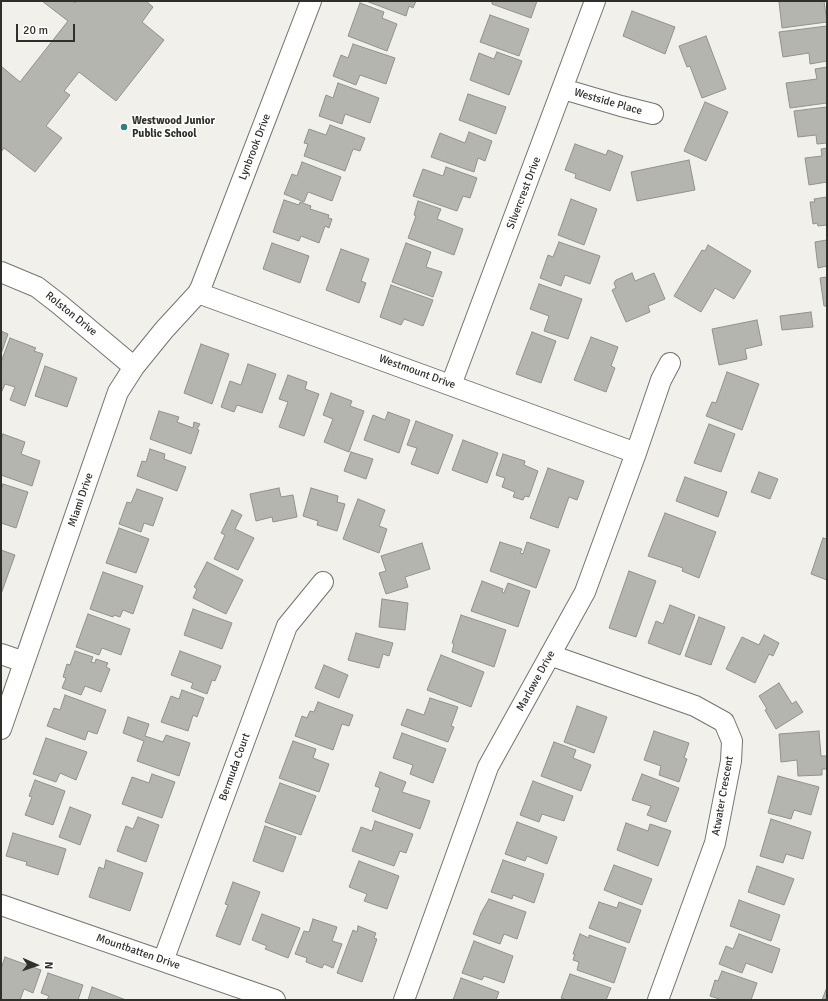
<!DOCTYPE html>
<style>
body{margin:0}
#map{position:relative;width:828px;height:1001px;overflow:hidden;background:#f2f0ea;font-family:Signika,sans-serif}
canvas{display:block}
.frame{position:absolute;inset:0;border:2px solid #2f2f2c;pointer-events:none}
.north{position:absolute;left:16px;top:945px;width:40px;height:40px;-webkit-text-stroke:3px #fff;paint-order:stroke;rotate:92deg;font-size:11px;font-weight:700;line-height:16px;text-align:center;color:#2f2f2c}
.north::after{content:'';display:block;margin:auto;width:14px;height:18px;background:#2f2f2c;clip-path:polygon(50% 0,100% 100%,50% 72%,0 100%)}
.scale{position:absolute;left:16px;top:24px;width:59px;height:18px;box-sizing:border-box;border:2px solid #2f2f2c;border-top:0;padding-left:5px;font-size:12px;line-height:14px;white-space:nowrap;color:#2f2f2c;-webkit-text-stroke:3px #fff;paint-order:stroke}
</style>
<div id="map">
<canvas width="828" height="1001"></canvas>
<div class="frame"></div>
<div class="north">N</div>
<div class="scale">20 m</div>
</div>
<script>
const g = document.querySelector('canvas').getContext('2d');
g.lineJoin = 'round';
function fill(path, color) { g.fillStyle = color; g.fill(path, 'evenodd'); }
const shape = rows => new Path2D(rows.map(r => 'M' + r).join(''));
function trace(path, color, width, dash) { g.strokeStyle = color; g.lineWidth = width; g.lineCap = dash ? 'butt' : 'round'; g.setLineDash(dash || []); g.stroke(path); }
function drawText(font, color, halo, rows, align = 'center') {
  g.font = font + ' Signika,sans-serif'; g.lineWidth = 3; g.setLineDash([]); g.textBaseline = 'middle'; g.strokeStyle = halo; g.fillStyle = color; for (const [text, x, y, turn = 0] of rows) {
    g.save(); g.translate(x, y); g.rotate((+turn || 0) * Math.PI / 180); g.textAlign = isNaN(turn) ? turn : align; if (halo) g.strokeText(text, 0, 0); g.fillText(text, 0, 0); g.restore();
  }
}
const building = shape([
 [42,1,72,1,75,3,77,1,146,1,153,7,142,22,164,40,116,101,79,72,64,91,70,95,46,126,62,138,35,172,4,148,1,152,1,66,20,82,68,21,42,1],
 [366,1,416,1,413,8,409,6,406,16,366,1],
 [492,1,537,1,531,18,492,4,492,1],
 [783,1,824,1,827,22,782,28,779,2,783,1],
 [360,3,384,12,382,18,397,24,387,51,348,36,360,3],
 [632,11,675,27,665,54,623,36,632,11],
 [490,15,529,29,519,56,480,42,490,15],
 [827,26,827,61,810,64,809,53,783,57,779,32,827,26],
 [706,36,726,89,702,98,690,66,687,67,679,46,706,36],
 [353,44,395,58,386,84,360,75,356,85,333,76,341,55,348,58,353,44],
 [497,52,522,61,509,95,470,80,479,53,494,59,497,52],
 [827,67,827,103,790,108,786,83,817,79,815,69,827,67],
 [338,83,379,98,370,123,345,114,342,124,319,116,326,95,333,98,338,83],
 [468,94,506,107,496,134,459,120,468,94],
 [705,102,728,112,706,161,684,151,705,102],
 [827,107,827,143,817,144,816,135,798,137,794,111,827,107],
 [330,125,365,138,360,151,353,149,345,171,304,156,308,144,304,143,309,129,326,135,330,125],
 [469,132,492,141,485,161,478,158,474,172,431,157,440,133,465,143,469,132],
 [575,144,606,155,608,150,623,156,610,191,575,178,576,174,565,170,575,144],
 [827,148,827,182,809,185,805,158,822,156,821,149,827,148],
 [689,160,695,190,637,201,631,172,689,160],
 [302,162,341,177,332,201,308,192,304,202,284,194,292,174,297,176,302,162],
 [446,167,477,178,470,198,463,196,457,211,413,196,423,169,443,176,446,167],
 [827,197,827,225,818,226,817,223,813,224,810,202,815,202,814,199,827,197],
 [571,199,597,209,584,245,558,235,571,199],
 [284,200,299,205,300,202,311,206,310,209,329,215,328,218,332,219,329,228,325,226,319,243,301,236,299,241,273,232,284,200],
 [418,201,441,209,437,219,463,229,454,255,408,238,416,216,414,215,418,201],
 [827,240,827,266,818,268,815,242,827,240],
 [559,242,600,256,590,284,565,275,561,286,540,278,548,255,553,257,559,242],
 [272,243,309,256,300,283,263,269,272,243],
 [406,243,431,252,426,267,442,272,433,297,392,282,406,243],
 [708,245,751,271,734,299,715,288,701,312,674,296,702,250,705,251,708,245],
 [341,249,369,259,361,281,366,283,359,303,326,290,341,249],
 [632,273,635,281,654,273,665,299,648,306,650,312,626,322,612,290,616,288,614,283,616,280,632,273],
 [827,277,827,306,824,306,820,278,827,277],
 [539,284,582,299,568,339,544,331,549,316,530,309,539,284],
 [391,285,433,300,423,326,404,319,401,325,380,317,391,285],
 [811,312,813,327,782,330,780,316,811,312],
 [757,320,762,345,745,349,747,359,719,365,712,329,757,320],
 [1,331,8,334,1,354,1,331],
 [532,332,556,341,541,383,516,374,532,332],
 [591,337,618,347,611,366,615,368,606,392,574,380,591,337],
 [10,338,36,348,34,351,43,354,25,406,10,400,15,387,5,384,1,393,1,362,10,338],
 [201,344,229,354,212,404,184,393,201,344],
 [248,364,276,374,262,413,237,405,234,412,221,407,230,381,241,385,248,364],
 [45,366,77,378,67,407,35,396,45,366],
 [727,372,759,384,742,430,706,416,712,402,716,403,727,372],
 [288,375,307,382,305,389,319,394,304,436,279,427,288,402,279,399,288,375],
 [331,393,352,401,350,406,364,411,349,452,324,442,333,419,323,415,331,393],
 [159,411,179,417,177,422,193,428,194,422,200,424,197,429,199,430,191,454,150,439,159,411],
 [388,412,410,420,399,453,364,440,373,415,385,420,388,412],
 [416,421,453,435,438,474,411,464,417,448,407,445,416,421],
 [709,424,735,434,721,472,694,463,709,424],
 [3,434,25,442,21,454,40,461,32,486,1,475,1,441,3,434],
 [463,440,498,453,487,483,452,470,463,440],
 [150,449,165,454,164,459,186,467,177,491,137,476,142,461,146,462,150,449],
 [351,452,373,459,366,479,344,471,351,452],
 [503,454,525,461,524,465,538,471,529,497,525,496,523,500,513,497,515,492,502,487,505,478,496,475,503,454],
 [548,468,584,481,577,500,569,497,558,528,530,518,548,468],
 [759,472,778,479,770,499,751,492,759,472],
 [685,477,727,492,718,517,676,501,685,477],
 [3,484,28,492,16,528,1,523,1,490,3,484],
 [279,488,281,497,293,495,297,517,273,522,272,517,256,521,250,494,279,488],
 [311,488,338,496,337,502,345,504,337,531,317,525,318,521,303,516,311,488],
 [137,489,163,498,153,526,144,523,141,532,119,524,127,502,131,503,137,489],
 [358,499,385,510,379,526,387,529,379,553,343,539,358,499],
 [232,510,242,515,235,529,254,538,238,570,214,559,225,535,221,533,232,510],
 [665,513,716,532,699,578,682,571,683,568,648,556,665,513],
 [119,528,149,539,136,573,106,563,119,528],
 [823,538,827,539,827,580,811,574,823,538],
 [500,542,522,549,520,553,523,554,527,542,550,550,536,588,490,571,500,542],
 [422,543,430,569,405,577,408,587,386,594,379,573,386,571,381,556,422,543],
 [1,550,15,555,1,594,1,550],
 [207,562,243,580,226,614,193,598,197,589,194,587,207,562],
 [629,571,656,581,636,637,609,628,629,571],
 [103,572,143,586,133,614,123,610,120,617,114,615,113,617,90,609,103,572],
 [482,581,503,589,502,592,504,593,508,583,530,591,518,627,471,611,482,581],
 [382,599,408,603,405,630,379,627,382,599],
 [670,605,695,615,680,655,648,643,656,621,663,624,670,605],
 [193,609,232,623,222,649,184,635,193,609],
 [88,614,130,629,121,655,102,648,99,655,76,647,88,614],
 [461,615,506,630,494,667,452,652,454,644,452,643,461,615],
 [699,617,725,627,711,665,685,656,699,617],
 [356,633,393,643,389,656,383,654,379,668,348,660,356,633],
 [764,635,779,643,773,656,769,654,755,683,726,669,742,637,759,645,764,635],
 [75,651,93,657,91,662,95,663,96,659,108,663,106,667,110,669,101,692,85,686,81,695,62,688,66,678,63,677,67,664,70,665,75,651],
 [180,651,221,666,215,681,212,680,207,694,191,688,193,683,171,675,180,651],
 [441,655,484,672,471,707,427,690,441,655],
 [324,665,348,675,339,698,315,688,324,665],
 [779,683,792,704,796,701,803,712,776,729,765,710,767,709,759,696,779,683],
 [182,690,204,698,197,717,193,715,188,731,161,722,171,696,179,699,182,690],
 [65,695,106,710,97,734,88,731,85,740,47,726,54,708,60,710,65,695],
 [430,698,458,707,451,726,454,727,448,742,401,725,407,709,424,715,430,698],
 [318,702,353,715,349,726,342,724,333,750,295,736,302,716,307,718,310,711,314,712,318,702],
 [577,706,607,717,594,753,564,742,577,706],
 [128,717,149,724,145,736,163,742,166,735,190,743,179,776,137,761,144,741,123,733,128,717],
 [654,731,689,743,684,758,687,759,679,782,659,775,661,766,644,760,654,731],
 [819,731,821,756,827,756,827,769,822,769,822,775,798,776,797,760,781,762,779,734,819,731],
 [402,733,446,749,433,783,410,774,413,765,393,758,402,733],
 [46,738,87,752,76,780,60,773,56,782,33,774,46,738],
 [293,741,316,749,313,758,329,764,319,792,279,778,293,741],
 [554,742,576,750,573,758,591,765,581,791,541,776,554,742],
 [380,772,406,782,402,792,430,801,420,829,372,811,380,788,375,786,380,772],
 [152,774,175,782,162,818,122,804,132,777,149,783,152,774],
 [642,774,679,788,666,822,647,815,651,806,632,800,642,774],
 [778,776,819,787,811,815,794,810,791,819,768,813,778,776],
 [35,780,65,791,53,825,25,815,32,797,29,796,35,780],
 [533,781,573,796,564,821,542,814,539,822,520,815,533,781],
 [280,783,316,796,301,835,265,822,280,783],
 [70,807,91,815,80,845,59,837,70,807],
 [138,817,159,825,146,862,117,851,126,826,133,829,138,817],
 [771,819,811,832,803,859,786,854,783,863,760,856,771,819],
 [375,821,413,834,406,853,400,851,394,866,352,851,361,827,372,831,375,821],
 [517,822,557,837,547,864,527,856,525,861,505,854,517,822],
 [626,823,648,831,650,824,671,831,658,866,617,850,626,823],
 [265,826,296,837,283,872,253,861,265,826],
 [13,833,66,849,58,875,26,865,27,862,6,856,13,833],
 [106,860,143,873,130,911,89,897,99,867,104,869,106,860],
 [503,860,544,874,534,903,513,895,512,899,491,892,503,860],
 [359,861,399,876,387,909,364,901,367,894,349,887,359,861],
 [614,865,652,879,642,905,604,890,614,865],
 [757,866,794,879,784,905,748,892,757,866],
 [233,882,260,892,240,945,216,936,228,905,225,904,233,882],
 [489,899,526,912,517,939,504,934,500,944,473,934,481,913,489,899],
 [739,900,780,915,771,941,730,926,739,900],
 [599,902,617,908,619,902,641,910,629,943,589,928,599,902],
 [262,914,300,928,288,958,265,949,267,946,252,940,262,914],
 [313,919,337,927,332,941,342,944,333,968,324,964,322,968,306,962,307,958,295,954,304,931,309,932,313,919],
 [358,926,376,933,374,938,377,939,362,982,337,973,353,930,357,932,358,926],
 [580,934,589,938,589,935,626,948,614,983,577,970,579,962,573,960,575,954,573,954,580,934],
 [739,934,780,949,772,973,746,963,742,973,719,964,726,946,733,949,739,934],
 [474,941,513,956,504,983,484,976,482,980,462,973,474,941],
 [5,957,41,970,33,993,24,989,20,1000,1,1000,1,969,5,957],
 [722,971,757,983,751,1000,722,1000,710,996,715,980,718,981,722,971],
 [48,973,83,985,78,1000,47,1000,49,996,41,993,48,973],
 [570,974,611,988,606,1000,567,1000,561,998,570,974],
 [461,978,499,992,496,1000,453,1000,461,978],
 [92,987,126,1000,88,1000,92,987],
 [827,987,827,1000,822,1000,827,987]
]);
fill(building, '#b4b5af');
trace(building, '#91928c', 1);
const minor = shape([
 [563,89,621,106,653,114],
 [1,272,37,287,59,304,134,367],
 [198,293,636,453],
 [451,385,595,1],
 [1,654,24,662],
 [550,655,695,706,724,722,732,741,731,761,715,843,658,1000],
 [1,729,118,392,134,367,164,330,198,293,201,287,311,1],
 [1,905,275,1000],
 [163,961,287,626,323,582],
 [404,1000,488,767,585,592,636,453,661,380,670,363]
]);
trace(minor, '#75736e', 22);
trace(minor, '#fff', 20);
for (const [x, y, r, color] of [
 [124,127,4,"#347d7f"]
]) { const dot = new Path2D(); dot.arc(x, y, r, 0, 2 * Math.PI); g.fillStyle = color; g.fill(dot); trace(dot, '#fff', 1.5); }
drawText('11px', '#2f2f2c', '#fff', [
 ["Westside Place",608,102,16],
 ["Lynbrook Drive",255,147,-69],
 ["Silvercrest Drive",524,193,-69],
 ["Rolston Drive",71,314,39],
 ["Westmount Drive",417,372,20],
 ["Miami Drive",81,500,-71],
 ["Marlowe Drive",536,681,-61],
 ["Bermuda Court",235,767,-70],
 ["Atwater Crescent",723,796,-80],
 ["Mountbatten Drive",138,952,19]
]);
drawText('bold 11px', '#2f2f2c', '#fff', [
 ["Westwood Junior",132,121],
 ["Public School",132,134]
], 'left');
</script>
